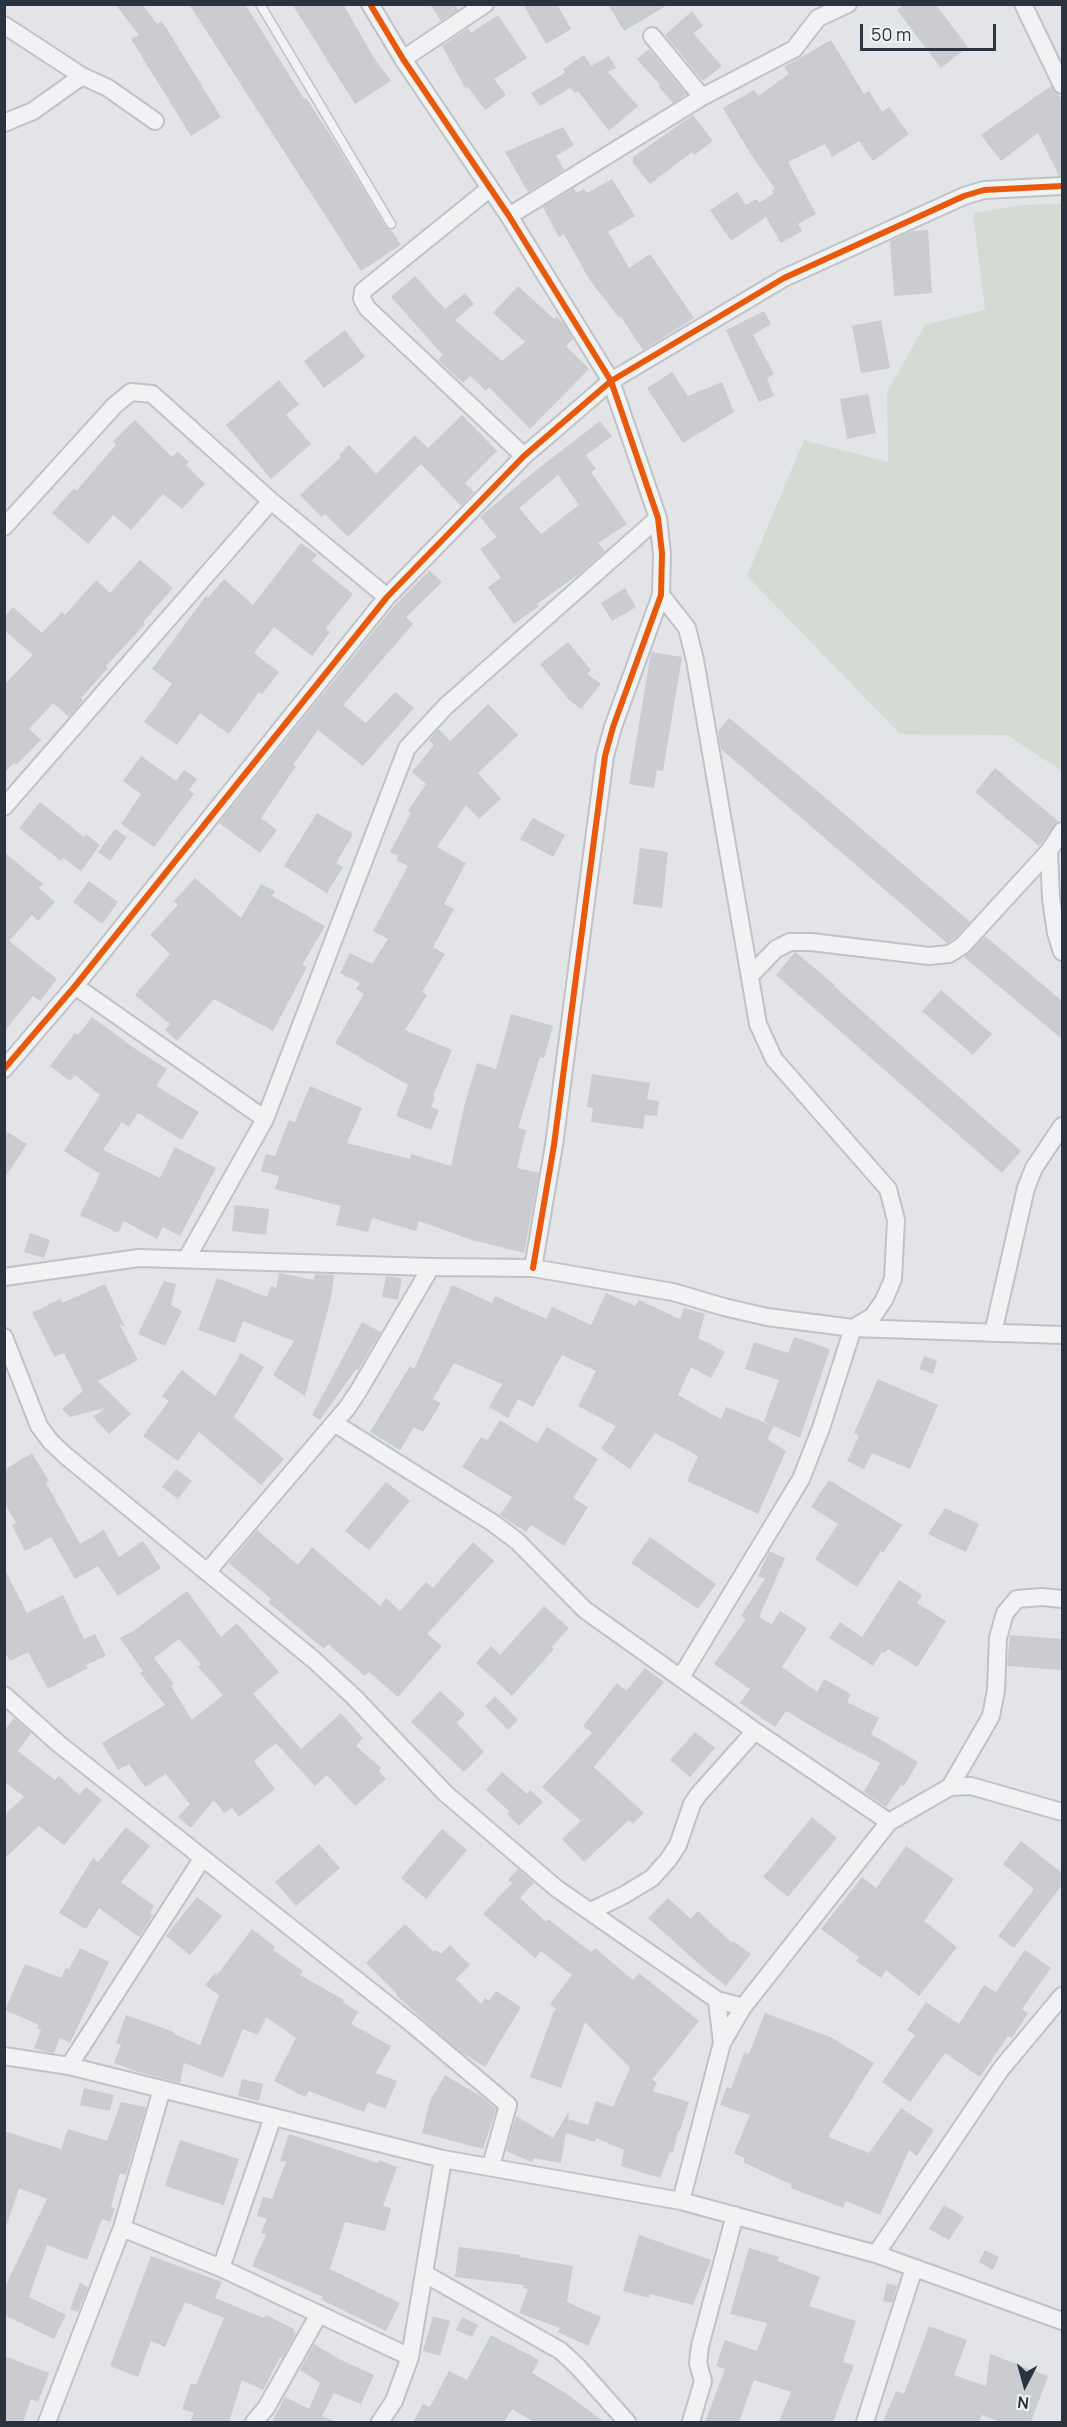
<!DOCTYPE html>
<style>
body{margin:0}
#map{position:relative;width:1067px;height:2427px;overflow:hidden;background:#e2e4e7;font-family:Manrope,sans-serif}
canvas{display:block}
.frame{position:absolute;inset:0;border:6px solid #293440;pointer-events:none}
.north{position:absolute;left:995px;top:2355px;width:60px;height:60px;-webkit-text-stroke:4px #eff3f6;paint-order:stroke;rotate:186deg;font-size:16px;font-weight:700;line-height:24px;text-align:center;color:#293440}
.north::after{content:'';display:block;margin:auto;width:21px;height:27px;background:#293440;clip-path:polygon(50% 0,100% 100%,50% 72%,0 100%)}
.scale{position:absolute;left:860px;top:24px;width:136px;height:27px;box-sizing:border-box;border:3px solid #293440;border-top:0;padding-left:8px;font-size:18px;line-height:21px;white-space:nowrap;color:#293440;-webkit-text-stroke:4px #eff3f6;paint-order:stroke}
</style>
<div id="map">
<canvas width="1067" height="2427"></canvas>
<div class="frame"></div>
<div class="north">N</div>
<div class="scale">50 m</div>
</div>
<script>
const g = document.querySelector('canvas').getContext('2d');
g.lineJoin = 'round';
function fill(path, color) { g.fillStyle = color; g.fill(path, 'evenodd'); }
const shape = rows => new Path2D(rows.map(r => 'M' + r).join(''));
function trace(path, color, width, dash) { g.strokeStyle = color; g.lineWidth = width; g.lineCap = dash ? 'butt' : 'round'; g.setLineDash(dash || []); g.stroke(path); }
fill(shape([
 [1062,204,1062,771,1007,735,900,734,747,576,804,440,888,462,887,392,925,325,985,310,973,213,1021,205]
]), '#d3dbd2');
fill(shape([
 [115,4,142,4,157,24,162,21,221,117,191,136,131,39,139,35],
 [189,4,245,4,304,99,306,98,336,144,386,227,391,230,401,245,361,271],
 [292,4,343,4,374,58,391,81,355,104],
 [430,4,455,4,458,10,441,21],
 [523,4,557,4,571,29,546,44],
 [608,4,669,4,624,31],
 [905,4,935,4,968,47,941,68,897,10],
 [692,11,703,26,693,33,722,66,703,81,665,35],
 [498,15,527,58,494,79,506,95,485,110,468,87,466,89,442,46,468,28,471,33],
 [831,40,864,94,869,91,882,112,889,107,909,134,873,161,859,141,832,157,825,144,788,162,816,214,798,224,802,231,781,243,766,217,731,241,710,210,737,192,746,205,756,199,759,203,774,193,772,190,775,189,750,153,723,108,754,90,758,96,789,74,784,67],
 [649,49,686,94,673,103,659,87,660,85,637,59],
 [584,55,591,66,609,56,616,68,608,72,638,106,609,131,578,91,575,93,570,88,540,106,531,93,563,74,565,72,563,69],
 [1051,86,1062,99,1062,176,1059,176,1038,133,1001,161,981,135],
 [693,115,713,141,694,155,692,152,650,184,633,163,633,157],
 [563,127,574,145,556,156,564,170,528,192,505,152],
 [612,179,635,216,608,232,629,268,650,254,694,318,643,350,621,317,619,318,589,279,564,234,559,237,543,207,574,188,576,193,584,189,587,193],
 [928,230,932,293,894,296,890,241,912,231],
 [415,276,445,309,465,293,474,304,455,320,502,361,525,342,493,313,518,286,554,319,557,317,564,324,573,339,566,346,589,369,530,429,489,387,486,391,470,376,463,383,438,360,443,355,391,297],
 [764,311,771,324,753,335,774,374,767,378,774,396,759,402,726,330],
 [881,320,890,368,861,373,852,326],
 [345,330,365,357,324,388,304,361],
 [672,372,688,396,722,382,734,412,683,443,647,388],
 [279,380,299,404,286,415,311,444,271,479,226,425],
 [868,394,876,433,847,439,840,399],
 [462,415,497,451,465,483,474,492,461,506,421,464,348,537,325,514,321,517,300,495,341,457,339,455,349,445,376,474,415,435,428,448],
 [135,420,172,457,178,452,189,462,186,465,205,484,182,509,163,494,131,530,113,515,88,544,52,513,74,488,76,491,116,445,113,441],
 [600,421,612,436,586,455,596,469,591,472,627,524,598,543,605,551,583,571,537,604,539,606,514,624,488,587,501,578,480,549,497,537,480,517,535,471],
 [558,475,579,505,541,534,519,508],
 [301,543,317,555,312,561,353,594,326,628,330,632,312,656,274,627,254,653,279,672,262,694,259,692,229,734,200,713,177,745,144,722,172,684,152,669,206,596,208,598,224,579,253,605],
 [140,560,173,588,143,622,145,624,106,666,108,668,81,698,83,700,69,717,53,703,29,729,41,740,16,765,14,763,4,773,4,685,33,655,4,630,4,617,13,607,42,633,62,612,65,615,96,580,110,593],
 [430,570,442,582,406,617,413,624,343,705,366,723,395,692,414,708,363,766,318,730,293,765,296,766,261,818,277,830,260,853,219,823,394,606],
 [625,588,636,607,612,621,601,603],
 [568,642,591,670,587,674,601,684,581,709,568,699,540,664],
 [651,652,682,657,663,771,657,770,654,788,629,784],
 [488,704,518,735,478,773,501,799,479,819,466,805,437,847,466,863,444,904,454,909,433,947,445,954,422,992,427,995,405,1030,452,1050,433,1096,435,1097,431,1107,439,1110,431,1130,396,1116,408,1085,335,1043,364,994,356,989,360,983,340,973,350,953,372,964,388,939,373,931,408,866,396,860,398,856,390,852,411,813,408,811,426,784,412,772,434,745,429,740,439,729,450,741],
 [729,718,814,788,970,922,955,938,947,943,721,749,718,731],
 [141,756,176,781,184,770,197,779,189,790,194,794,154,847,121,824,141,794,123,781],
 [995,768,1058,821,1039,846,975,792],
 [40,802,84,837,86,834,100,845,81,871,63,858,61,861,19,828],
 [317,813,353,834,336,863,343,867,327,893,284,866],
 [533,818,565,835,553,857,520,839],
 [115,829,127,837,110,861,98,852],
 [640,848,668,852,662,908,633,904],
 [4,852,43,884,39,888,55,902,38,921,32,915,9,941,57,979,40,1001,33,996,4,1032],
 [195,878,241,918,261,884,275,891,272,896,325,926,302,965,307,967,273,1031,214,999,177,1041,165,1030,170,1024,135,995,170,954,150,935,178,905,174,901],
 [89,881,118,902,102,924,73,902],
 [985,936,1062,1001,1062,1039,964,957],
 [795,952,835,985,834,986,881,1028,1021,1151,1002,1173,776,975],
 [941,990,992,1034,973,1055,922,1011],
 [511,1014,553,1026,544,1058,540,1057,518,1128,526,1130,517,1168,539,1173,524,1253,472,1240,419,1221,416,1231,372,1218,368,1232,336,1225,341,1206,275,1189,279,1176,261,1171,266,1154,275,1156,289,1120,295,1122,310,1086,362,1108,347,1143,410,1159,411,1154,451,1166,465,1103,477,1063,496,1069],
 [92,1017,134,1048,167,1069,156,1086,199,1112,182,1140,138,1113,129,1127,122,1122,103,1150,160,1178,175,1147,216,1168,180,1236,163,1227,157,1239,124,1221,118,1233,80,1215,100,1174,64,1151,100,1095,75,1075,70,1081,50,1066,75,1033,78,1035],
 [592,1074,650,1083,647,1099,659,1101,657,1116,645,1115,643,1129,591,1122,593,1108,587,1107],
 [4,1130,27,1144,4,1179],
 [235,1205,269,1209,266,1235,232,1231],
 [30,1233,50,1240,44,1258,24,1252],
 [279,1273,314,1280,315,1274,334,1275,331,1298,305,1396,273,1375,294,1341,243,1321,235,1343,198,1330,217,1278,267,1297,271,1286,276,1288],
 [386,1276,402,1278,398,1300,382,1297],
 [164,1281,176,1284,171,1305,182,1311,165,1346,138,1334],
 [105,1284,125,1327,119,1324,138,1360,98,1381,131,1414,109,1434,93,1417,105,1408,70,1417,62,1409,83,1391,64,1353,55,1357,32,1313,60,1299,62,1303],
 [452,1285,492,1303,495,1296,546,1319,552,1307,591,1325,606,1293,635,1306,639,1300,680,1319,684,1308,705,1314,698,1338,725,1352,711,1378,691,1367,678,1395,721,1419,726,1407,771,1425,764,1421,779,1380,745,1369,754,1342,788,1353,794,1337,830,1349,800,1438,774,1426,767,1439,786,1451,758,1514,687,1481,698,1456,655,1433,630,1469,601,1449,616,1426,578,1406,596,1371,562,1355,533,1407,518,1399,508,1418,489,1407,502,1384,454,1363,433,1399,441,1403,423,1432,414,1427,400,1450,370,1432,410,1366,414,1369],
 [362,1322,381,1332,358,1370,356,1369,320,1420,312,1415],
 [241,1353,264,1367,234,1417,284,1459,261,1485,199,1432,178,1461,143,1436,169,1401,162,1396,182,1370,215,1396],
 [924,1356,937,1361,933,1374,919,1369],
 [878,1379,938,1405,910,1469,872,1453,864,1469,847,1461,859,1436,854,1433],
 [500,1420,537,1443,547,1427,598,1459,573,1498,588,1507,564,1546,531,1525,526,1532,500,1515,512,1497,462,1467,481,1437,487,1441],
 [32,1453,49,1481,46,1483,80,1544,104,1530,119,1557,143,1541,161,1568,118,1596,98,1566,75,1579,51,1537,25,1551,12,1525,16,1523,4,1503,4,1470],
 [176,1469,192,1481,178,1499,162,1487],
 [829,1480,902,1525,883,1553,881,1551,857,1587,815,1559,838,1524,811,1507],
 [386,1482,410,1501,369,1550,345,1531],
 [945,1508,979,1524,966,1552,928,1534],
 [257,1530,298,1565,312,1547,380,1606,386,1598,400,1611,426,1582,433,1588,473,1542,494,1561,427,1634,442,1646,398,1697,369,1672,365,1676,328,1644,324,1649,268,1602,271,1599,229,1563],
 [650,1537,716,1584,698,1609,631,1563],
 [769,1551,785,1558,759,1617,772,1624,780,1611,807,1628,782,1667,817,1692,824,1679,851,1694,847,1702,879,1718,871,1734,918,1762,904,1786,901,1785,886,1807,864,1792,880,1763,835,1740,786,1711,775,1727,740,1703,750,1689,714,1664,746,1619,741,1616,765,1579,758,1576],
 [4,1568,27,1613,63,1595,84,1639,95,1634,106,1656,86,1665,88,1668,48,1689,28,1652,10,1661,4,1651],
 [899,1580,922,1595,917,1603,946,1621,917,1667,888,1649,885,1653,882,1652,873,1666,829,1638,840,1622,862,1637],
 [187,1591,221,1637,237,1623,279,1672,253,1694,301,1749,341,1713,363,1738,356,1746,381,1768,379,1771,386,1779,355,1806,327,1775,315,1786,276,1743,254,1761,275,1789,239,1817,232,1808,224,1813,214,1800,191,1828,178,1817,190,1804,166,1774,145,1787,129,1764,118,1770,102,1743,165,1705,140,1673,143,1671,120,1638,135,1630],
 [179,1639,201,1664,198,1667,223,1695,192,1720,171,1686,174,1684,154,1658],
 [544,1606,569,1628,552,1647,554,1649,512,1696,476,1663,491,1646,500,1655],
 [1010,1635,1062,1639,1062,1670,1007,1666],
 [645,1668,664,1682,594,1767,644,1813,633,1824,629,1820,584,1862,562,1839,581,1821,542,1787,592,1733,583,1726,617,1683,626,1691],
 [440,1691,465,1714,457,1723,484,1752,464,1772,411,1722],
 [495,1696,518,1720,508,1730,485,1706],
 [14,1718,31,1733,18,1751,55,1780,59,1776,79,1795,86,1787,102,1800,64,1845,39,1826,4,1859,4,1815,24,1797,4,1781,4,1731],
 [695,1732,715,1748,690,1777,670,1760],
 [502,1772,527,1794,530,1790,543,1802,519,1826,507,1814,510,1812,486,1790],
 [812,1817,837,1838,788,1897,763,1877],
 [126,1827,150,1846,121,1882,154,1906,150,1913,153,1915,139,1937,99,1908,86,1929,59,1913,93,1858,98,1862],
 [442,1829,467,1850,426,1899,401,1878],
 [1021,1841,1062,1873,1062,1885,1014,1948,998,1936,1034,1889,1003,1864],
 [319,1844,340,1868,296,1906,275,1882],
 [906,1846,954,1879,924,1921,957,1947,919,1996,886,1970,881,1978,856,1961,859,1957,821,1929,862,1877,876,1888],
 [518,1869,534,1883,520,1898,546,1922,548,1919,591,1952,595,1948,633,1980,639,1973,699,2021,652,2080,657,2082,653,2091,689,2102,680,2131,678,2131,673,2153,670,2152,660,2178,621,2166,624,2150,596,2138,595,2142,566,2133,561,2163,534,2158,532,2162,506,2151,516,2116,553,2138,569,2111,568,2123,569,2119,588,2125,596,2101,613,2107,630,2068,585,2022,561,2088,530,2077,553,2013,556,2009,550,2004,572,1975,541,1951,535,1958,483,1914,512,1883,508,1880],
 [197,1897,222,1916,190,1955,166,1936],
 [668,1898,691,1919,698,1911,732,1943,733,1941,751,1954,726,1986,701,1966,648,1918],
 [405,1924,434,1952,436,1950,441,1954,450,1945,470,1965,456,1979,481,2004,485,1998,489,2001,496,1991,521,2007,485,2067,461,2052,427,2023,396,1995,397,1994,366,1963],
 [252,1929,275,1947,273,1950,303,1971,300,1975,344,2000,343,2002,358,2012,351,2024,391,2046,376,2073,397,2081,385,2109,368,2102,364,2112,309,2091,305,2097,274,2081,296,2038,266,2017,258,2035,243,2029,223,2078,184,2063,180,2083,138,2072,114,2063,121,2045,116,2043,126,2015,174,2032,174,2034,200,2045,219,1995,205,1985,215,1973,217,1975],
 [80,1948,109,1962,70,2043,60,2038,54,2053,43,2051,34,2048,41,2030,37,2028,39,2025,5,2010,25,1964,61,1978,66,1968,69,1969],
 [1025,1950,1051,1968,1022,2009,1028,2013,1012,2038,1008,2036,980,2077,945,2053,910,2102,882,2082,915,2035,907,2030,926,2002,959,2024,984,1985,996,1992],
 [765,2013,830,2037,874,2063,828,2137,869,2153,901,2108,934,2130,917,2156,909,2150,880,2215,846,2201,843,2208,791,2188,792,2185,743,2162,745,2158,734,2153,750,2115,720,2105,727,2087,731,2089,744,2053,749,2054],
 [445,2075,482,2097,496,2109,483,2149,422,2133,430,2101],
 [242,2079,263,2084,259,2101,238,2096],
 [84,2088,114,2095,110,2111,80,2105],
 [121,2102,146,2107,126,2175,120,2173,111,2207,115,2208,110,2222,102,2219,87,2260,47,2245,29,2297,66,2315,54,2339,4,2315,4,2289,47,2199,19,2188,7,2224,4,2223,4,2131,61,2149,68,2129,107,2141],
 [289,2134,378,2163,379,2160,397,2167,383,2206,391,2208,385,2231,345,2222,330,2269,400,2303,386,2331,322,2300,323,2297,252,2266,266,2235,261,2233,267,2219,257,2216,263,2197,272,2199,286,2162,280,2161],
 [180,2140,239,2159,224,2205,165,2186],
 [944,2205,964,2217,949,2240,929,2229],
 [639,2235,711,2260,693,2305,650,2294,649,2298,623,2291],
 [459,2247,521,2255,520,2257,573,2266,567,2302,601,2317,588,2346,558,2332,560,2328,519,2313,528,2289,523,2288,524,2285,455,2277],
 [749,2248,779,2257,778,2261,820,2277,809,2306,856,2321,843,2362,854,2365,833,2422,779,2422,791,2392,754,2380,739,2422,705,2422,725,2369,716,2366,725,2340,757,2351,767,2323,730,2314],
 [985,2250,999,2257,993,2270,979,2262],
 [151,2256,222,2282,215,2298,264,2318,266,2315,294,2329,293,2331,296,2333,282,2359,280,2357,263,2390,242,2380,229,2422,190,2422,194,2413,182,2409,191,2383,196,2385,224,2318,185,2302,165,2347,151,2341,138,2377,110,2366],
 [80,2283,88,2287,78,2312,70,2309],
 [887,2283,897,2286,892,2303,883,2301],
 [433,2316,450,2321,440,2356,423,2351],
 [462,2317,478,2325,472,2337,456,2330],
 [929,2326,967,2340,954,2375,986,2386,990,2354,1048,2376,1031,2422,1001,2422,982,2415,979,2422,883,2422,896,2391,904,2394],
 [491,2335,539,2360,532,2373,567,2394,604,2422,534,2422,512,2409,504,2422,413,2422,423,2404,430,2407,449,2371,467,2380],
 [314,2344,339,2359,374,2375,361,2404,334,2393,322,2416,336,2422,272,2422,285,2397,309,2409,320,2383,300,2370],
 [4,2356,49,2373,38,2402,31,2399,23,2422,4,2422]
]), '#cacccf');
const service = shape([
 [260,4,391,224]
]);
const minor = shape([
 [370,4,403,59,509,216,611,381,658,518,662,553,661,595,613,727,605,756,554,1145,533,1268],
 [1023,4,1062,85],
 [4,25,82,76],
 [652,36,702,97],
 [403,59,485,4],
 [4,123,33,111,82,76,108,88,155,121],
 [489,189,363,291,362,299,367,308,524,456],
 [509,216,702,97,794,49,818,18,848,4],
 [4,527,115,405,131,392,152,394,271,501,387,597],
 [661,595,687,628,695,660,758,1024,774,1059,888,1189,896,1220,893,1279,884,1300,873,1316,853,1328,821,1428,801,1479,681,1677],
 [4,807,271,501],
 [1049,851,1051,898,1056,933,1062,952],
 [750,976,776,949,790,942,811,942,929,956,949,954,962,946,1049,851,1062,831],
 [75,986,265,1119],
 [4,1069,75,986,387,597,524,456,611,381,784,278,964,196,984,190,1062,186],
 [187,1258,265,1119,407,748,446,706,658,518],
 [4,1277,139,1258,431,1267,533,1268,673,1292,724,1307,767,1317,806,1322,853,1328,1062,1335],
 [993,1333,1026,1188,1034,1168,1062,1126],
 [4,1337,39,1426,51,1442,66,1456,314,1660,354,1697,445,1793,556,1888,717,2000,743,2007],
 [334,1423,493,1523,517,1541,585,1610,755,1731,889,1822],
 [208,1571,347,1408,359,1390,431,1267],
 [4,1695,59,1744,411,2023,508,2105,491,2166],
 [950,1787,991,1716,996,1690,998,1638,1005,1613,1017,1599,1042,1597,1062,1599],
 [591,1911,624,1895,652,1878,668,1860,678,1845,692,1804,698,1795,755,1731],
 [717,2000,722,2043],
 [4,2056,69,2066,443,2159,681,2201,876,2254,1062,2321],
 [69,2066,202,1859],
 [681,2201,722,2043,743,2007,889,1822,950,1787,971,1786,1062,1812],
 [122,2228,221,2268,410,2357],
 [876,2254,1001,2069,1062,1996],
 [221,2268,273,2117],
 [425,2274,561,2351,578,2367,627,2422],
 [47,2422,122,2228,162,2089],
 [254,2422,266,2408,319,2314],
 [380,2422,394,2401,410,2357,443,2159],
 [691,2422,703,2381,698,2363,700,2346,735,2215],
 [865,2422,914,2268]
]);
trace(service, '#c0c2c5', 11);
trace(minor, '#c0c2c5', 20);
trace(service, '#f1f2f3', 8);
trace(minor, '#f1f2f3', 16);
trace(shape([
 [370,4,403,59,509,216,611,381,658,518,662,553,661,595,613,727,605,756,554,1145,533,1268],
 [4,1069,75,986,387,597,524,456,611,381,784,278,964,196,984,190,1062,186]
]), '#e8590c', 6);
</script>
